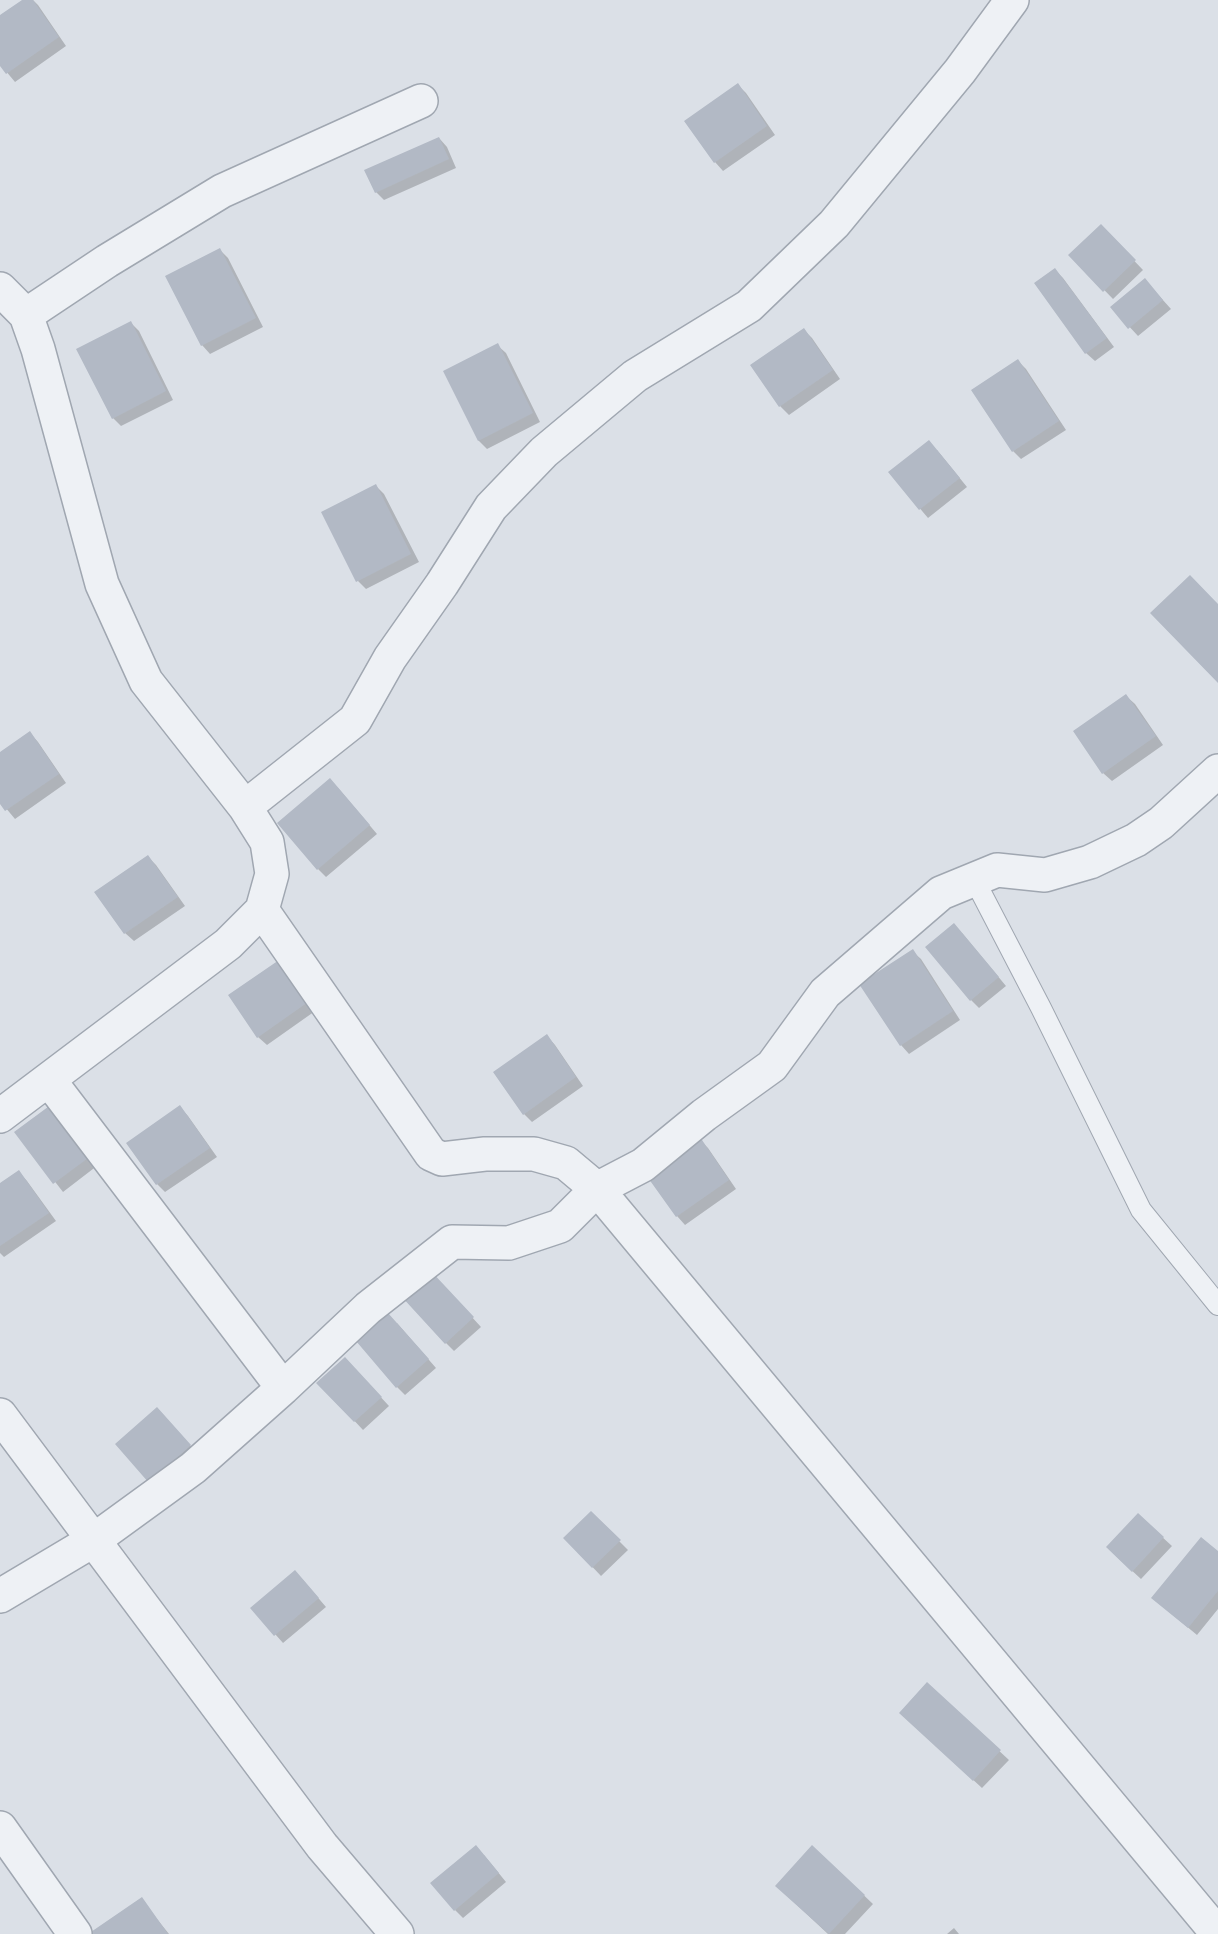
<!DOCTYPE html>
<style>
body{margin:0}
canvas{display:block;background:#dbe0e7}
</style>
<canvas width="1218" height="1934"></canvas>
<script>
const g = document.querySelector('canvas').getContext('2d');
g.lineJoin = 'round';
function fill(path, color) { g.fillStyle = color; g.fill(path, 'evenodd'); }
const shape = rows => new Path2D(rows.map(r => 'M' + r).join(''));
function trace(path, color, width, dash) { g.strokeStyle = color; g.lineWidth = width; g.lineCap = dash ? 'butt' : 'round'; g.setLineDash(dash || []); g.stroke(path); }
fill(shape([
 [25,0,33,0,38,5,66,46,15,82,0,64,0,17],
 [738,85,746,93,775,135,723,171,715,162,686,121],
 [439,138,447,147,456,168,384,200,376,192],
 [1101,226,1143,270,1113,299,1070,255],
 [220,250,228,258,263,327,210,354,202,345],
 [1055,270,1063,278,1114,347,1095,361,1086,353],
 [1145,280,1171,309,1138,336,1112,308],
 [131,323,139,331,173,400,121,426,113,418],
 [804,330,812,338,840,379,789,415,780,406,752,365],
 [497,345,506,353,540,422,487,449,479,441,445,372],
 [1018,361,1026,369,1066,430,1021,459,1013,451],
 [937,450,967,487,928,518,890,473],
 [376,486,384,494,419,562,366,589,358,581],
 [1126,696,1135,704,1163,745,1112,781,1103,773],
 [30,733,38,742,66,783,15,819,0,801,0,754],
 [338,788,377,834,326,877,318,869],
 [148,857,156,865,185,906,134,941,125,933],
 [962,933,1006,986,979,1008,971,1000],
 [912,951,921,959,960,1020,909,1054,901,1045],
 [281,960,318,1009,267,1045,258,1037],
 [547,1036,555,1045,583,1086,532,1122,524,1114],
 [180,1107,188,1116,217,1157,165,1192,157,1184],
 [17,1133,102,1162,63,1192],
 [699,1139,708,1148,736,1189,685,1225,677,1216,648,1175],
 [19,1172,27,1181,56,1221,4,1257,0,1253,0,1185],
 [438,1280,481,1327,454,1351,446,1343],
 [397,1323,436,1368,405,1395,397,1387],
 [353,1367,389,1406,363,1430,319,1383],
 [165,1418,198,1454,158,1490],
 [591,1513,628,1550,601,1576,565,1538],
 [1138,1515,1172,1546,1141,1579,1116,1556],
 [1218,1553,1218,1609,1197,1635,1162,1606],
 [303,1580,326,1607,283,1643,252,1608],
 [927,1684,1009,1760,982,1788,909,1721],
 [813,1847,873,1904,845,1934,828,1934,785,1894],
 [484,1855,506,1882,463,1918,455,1910],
 [141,1899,169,1934,90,1934],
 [954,1928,959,1934,947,1934]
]), '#0003');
fill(shape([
 [22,0,33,0,59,37,6,74,0,66,0,15],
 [738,83,767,126,714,163,684,121],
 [439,137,449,159,375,193,364,170],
 [1101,224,1136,260,1103,292,1068,255],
 [220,248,256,318,201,346,165,276],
 [1055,268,1107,338,1085,354,1034,283],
 [1145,278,1163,300,1128,329,1110,307],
 [131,321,166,391,112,419,76,349],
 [804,328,833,370,779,407,750,365],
 [498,343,533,413,478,441,443,371],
 [1018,359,1059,421,1012,452,971,390],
 [929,440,960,478,919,510,888,472],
 [376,484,411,554,356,582,321,512],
 [1190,575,1218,604,1218,683,1150,613],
 [1126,694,1156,736,1102,774,1073,731],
 [30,731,59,774,5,811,0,804,0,752],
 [330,778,370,825,317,870,277,823],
 [148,855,178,897,124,934,94,892],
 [954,923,999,977,970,1001,925,947],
 [913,949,953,1011,900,1046,859,984],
 [282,958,311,1000,257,1038,228,995],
 [547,1034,576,1077,523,1115,493,1072],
 [56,1101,95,1153,53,1184,14,1132],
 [180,1105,210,1148,156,1185,126,1143],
 [700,1137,729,1180,676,1217,646,1175],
 [19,1170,49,1213,0,1246,0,1183],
 [430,1270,474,1317,445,1344,401,1296],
 [388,1313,429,1359,396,1388,356,1341],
 [345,1357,382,1397,354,1422,316,1383],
 [157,1407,191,1445,149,1483,115,1444],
 [591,1511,621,1540,592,1568,563,1538],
 [1138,1513,1164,1537,1132,1572,1106,1547],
 [1201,1537,1218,1551,1218,1591,1188,1628,1151,1598],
 [295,1570,319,1598,274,1636,250,1608],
 [927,1682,1001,1750,973,1781,899,1713],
 [476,1845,499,1873,454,1911,430,1883],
 [812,1845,865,1895,829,1934,775,1886],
 [142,1897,168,1934,88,1934]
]), '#b2b9c5');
const lane = shape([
 [974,879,1041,1008,1141,1210,1218,1305]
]);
const street = shape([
 [0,289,26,315],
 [245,807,355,720,390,658,442,584,491,507,544,452,635,376,749,306,834,224,960,71,1012,0],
 [262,910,431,1154,442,1159,485,1154,534,1154,566,1163,597,1189,1218,1934],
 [49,1080,283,1388],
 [0,1116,228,944,262,910,272,874,267,842,245,807,146,681,102,584,38,349,26,315,107,261,222,191,421,101],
 [0,1415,322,1846,397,1934],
 [0,1596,94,1540,193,1468,283,1388,368,1308,452,1242,509,1243,560,1226,597,1189,643,1165,704,1115,772,1066,825,993,941,893,997,870,1045,875,1090,862,1136,840,1161,823,1218,771],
 [0,1828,75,1934]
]);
trace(lane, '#a0a7b1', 22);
trace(street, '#a0a7b1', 36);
trace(lane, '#eef1f5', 20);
trace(street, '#eef1f5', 33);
</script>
